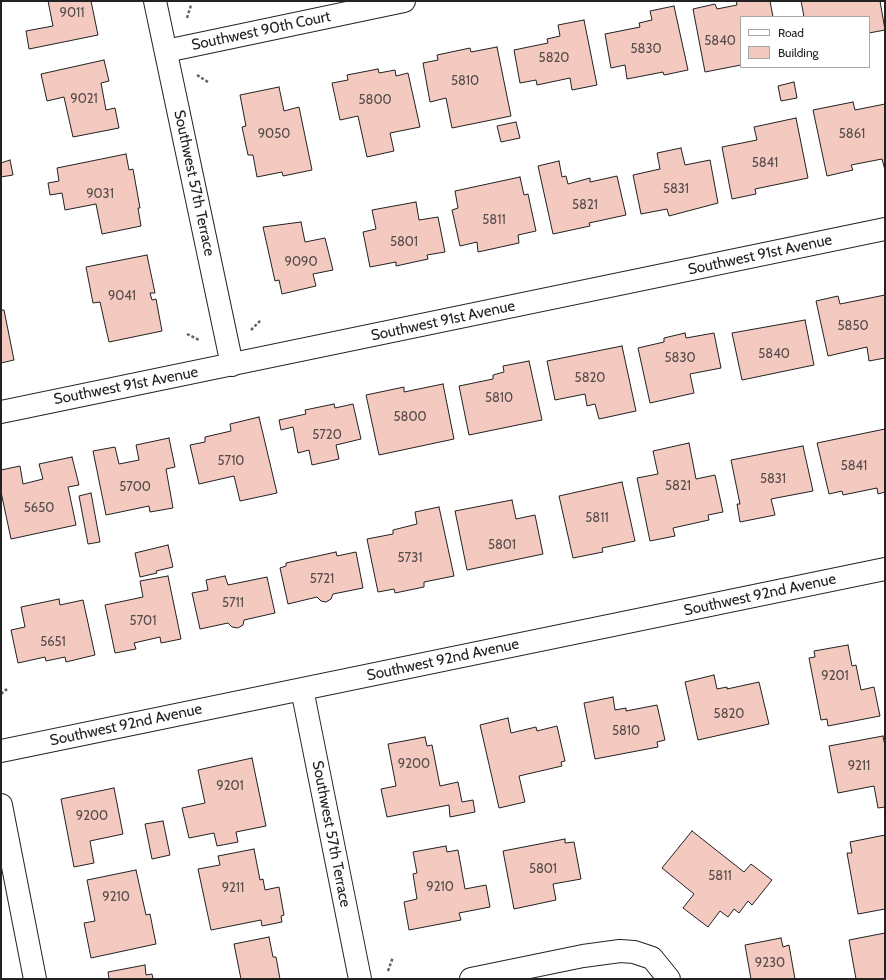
<!DOCTYPE html>
<style>
body{margin:0}
#map{position:relative;width:886px;height:980px;overflow:hidden;background:#fff;font-family:Cabin,sans-serif}
canvas{display:block}
.frame{position:absolute;inset:0;border:2px solid #222;pointer-events:none}
.legend{position:absolute;left:740px;top:16px;width:130px;height:52px;box-sizing:border-box;background:#fff;border:1px solid #a7a7a7;margin:0;padding:5px 7px;list-style:none;font-size:12px;color:#222}
.legend li{display:flex;align-items:center;gap:8px;height:20px}
.legend b{width:20px;border:1px solid #a7a7a7}
</style>
<div id="map">
<canvas width="886" height="980"></canvas>
<div class="frame"></div>
<ul class="legend">
<li><b style="height:5px;background:#fff"></b>Road</li>
<li><b style="height:11px;background:#f3c9c0"></b>Building</li>
</ul>
</div>
<script>
const g = document.querySelector('canvas').getContext('2d');
g.lineJoin = 'round';
function fill(path, color) { g.fillStyle = color; g.fill(path, 'evenodd'); }
const shape = rows => new Path2D(rows.map(r => 'M' + r).join(''));
function trace(path, color, width, dash) { g.strokeStyle = color; g.lineWidth = width; g.lineCap = dash ? 'butt' : 'round'; g.setLineDash(dash || []); g.stroke(path); }
function drawText(font, color, halo, rows, align = 'center') {
  g.font = font + ' Cabin,sans-serif'; g.lineWidth = 3; g.setLineDash([]); g.textBaseline = 'middle'; g.strokeStyle = halo; g.fillStyle = color; for (const [text, x, y, turn = 0] of rows) {
    g.save(); g.translate(x, y); g.rotate((+turn || 0) * Math.PI / 180); g.textAlign = isNaN(turn) ? turn : align; if (halo) g.strokeText(text, 0, 0); g.fillText(text, 0, 0); g.restore();
  }
}
const building = shape([
 [48,1,91,1,98,35,29,49,26,31,53,26,48,1],
 [736,1,770,1,773,17,741,17,741,65,705,72,693,9,715,4,717,9,737,5,736,1],
 [801,1,880,1,885,30,869,33,869,17,804,17,801,1],
 [674,6,688,70,664,75,663,72,627,79,625,65,611,68,605,34,640,27,639,23,652,20,650,11,674,6],
 [584,20,597,85,572,90,570,78,537,85,536,80,520,83,514,50,548,43,547,39,560,36,558,25,584,20],
 [497,47,511,116,452,128,446,98,430,102,423,63,438,60,437,55,470,48,471,52,497,47],
 [104,60,109,81,101,83,106,110,115,108,119,128,73,137,64,97,47,101,41,74,104,60],
 [378,69,379,73,395,70,396,76,408,73,420,127,390,133,394,151,367,157,358,116,340,120,332,83,348,80,347,75,378,69],
 [794,82,797,98,781,101,778,86,794,82],
 [279,87,284,111,299,107,312,170,283,176,282,172,257,177,253,155,248,155,242,127,246,126,240,95,279,87],
 [853,102,855,110,885,104,885,170,882,159,851,165,853,170,827,176,813,110,853,102],
 [796,118,808,178,755,189,756,194,732,199,722,147,757,140,754,127,796,118],
 [516,122,520,138,501,142,497,126,516,122],
 [681,148,685,165,710,160,718,203,669,216,667,209,641,214,633,175,660,169,657,153,681,148],
 [126,154,129,170,133,169,140,208,138,208,141,226,102,234,96,204,65,210,62,193,50,195,48,183,59,181,57,168,126,154],
 [10,160,13,175,1,177,1,163,10,160],
 [559,161,562,177,566,176,568,184,590,178,590,182,617,176,626,215,589,223,590,226,553,234,538,166,559,161],
 [520,177,524,195,528,194,536,231,518,235,519,243,478,252,477,242,460,246,452,210,458,208,455,191,520,177],
 [416,202,419,220,438,217,445,252,427,255,428,259,396,266,396,262,370,267,363,232,376,229,372,210,416,202],
 [301,222,305,242,325,238,333,270,313,274,316,286,282,294,279,280,275,281,263,227,301,222],
 [147,255,155,293,150,293,152,300,156,299,162,331,109,342,100,302,93,303,86,267,147,255],
 [885,295,885,358,869,361,867,347,828,356,816,301,838,296,840,304,885,295],
 [1,310,4,310,14,360,1,363,1,310],
 [805,320,814,365,742,380,732,333,805,320],
 [685,333,686,338,714,333,721,368,690,374,694,393,650,403,638,348,664,342,664,338,685,333],
 [622,346,636,411,599,419,595,404,587,406,585,394,555,400,547,361,622,346],
 [529,361,542,420,469,435,459,386,493,379,493,375,504,372,503,366,529,361],
 [443,384,454,439,379,455,366,395,404,387,404,392,443,384],
 [334,404,335,408,353,404,361,439,336,445,339,459,312,465,309,450,298,453,293,427,281,430,279,420,306,414,305,410,334,404],
 [259,417,277,493,240,501,234,476,199,484,190,445,205,442,205,437,231,431,230,424,259,417],
 [885,429,885,492,878,494,877,488,843,495,842,491,829,494,817,443,885,429],
 [169,438,175,467,166,469,173,508,150,512,149,506,106,515,93,451,115,447,119,464,139,460,136,445,169,438],
 [689,443,696,479,715,475,723,512,708,515,709,520,673,528,675,536,650,541,637,478,658,474,653,451,689,443],
 [803,446,813,491,771,499,775,515,740,522,737,504,740,504,731,460,803,446],
 [72,457,79,485,68,487,76,525,11,539,1,492,1,470,20,466,23,484,43,479,39,464,72,457],
 [622,482,635,541,602,548,603,552,573,558,559,496,622,482],
 [91,493,100,542,88,544,79,496,91,493],
 [512,500,516,519,535,515,543,554,467,570,455,511,512,500],
 [439,507,454,576,424,582,424,587,395,593,394,589,378,592,367,539,393,534,393,530,417,524,415,512,439,507],
 [168,545,173,567,156,571,157,573,140,577,135,553,168,545],
 [336,552,337,556,356,552,363,588,333,594,331,599,326,602,321,601,317,597,288,604,280,568,286,566,286,563,336,552],
 [168,576,181,639,161,643,160,637,134,643,136,649,115,653,105,605,143,597,140,581,168,576],
 [225,576,228,585,267,577,275,613,244,620,243,625,238,628,232,627,228,623,200,629,192,593,208,590,206,580,225,576],
 [59,599,60,605,83,600,95,655,66,662,65,657,46,661,45,657,18,663,11,630,25,627,21,607,59,599],
 [848,645,852,666,856,665,861,690,874,687,880,716,828,726,827,719,821,720,809,658,815,657,814,651,848,645],
 [714,675,717,689,727,687,727,689,759,682,769,724,698,740,685,682,714,675],
 [613,697,615,710,626,708,626,711,657,705,665,740,657,742,658,747,595,759,584,703,613,697],
 [508,718,511,733,536,727,537,731,557,726,565,761,561,762,562,766,519,776,525,802,499,808,480,725,508,718],
 [883,736,885,746,885,807,878,808,874,786,838,793,829,746,883,736],
 [425,737,427,746,432,745,440,786,458,782,462,802,473,800,475,812,450,817,449,805,387,817,381,789,396,786,388,744,425,737],
 [252,758,266,826,236,832,238,842,217,846,214,833,189,838,182,808,205,803,198,770,252,758],
 [114,788,123,834,90,841,94,863,74,867,61,799,114,788],
 [163,821,170,855,152,859,145,824,163,821],
 [692,831,744,872,751,864,772,880,752,905,748,901,739,913,734,909,728,917,720,911,708,927,683,908,694,894,662,868,692,831],
 [885,835,885,909,858,914,847,853,852,853,850,842,885,835],
 [565,839,565,843,574,842,581,879,553,884,556,900,514,909,503,851,565,839],
 [446,846,447,852,458,850,465,889,486,885,490,907,459,913,461,920,409,930,404,902,417,899,413,874,417,873,413,852,446,846],
 [254,849,260,880,263,879,265,890,279,887,284,915,281,916,282,922,262,926,261,920,211,930,198,869,220,865,218,856,254,849],
 [136,870,146,915,150,914,156,944,91,958,84,923,95,921,87,880,136,870],
 [885,933,885,979,856,979,849,940,885,933],
 [269,937,273,957,276,957,280,979,241,979,234,944,269,937],
 [781,938,783,947,789,945,795,979,751,979,745,945,781,938],
 [145,965,146,975,152,974,153,979,109,979,108,972,145,965]
]);
fill(building, '#f3c9c0');
trace(building, '#222', 1);
const minor = shape([
 [155,1,232,365],
 [166,51,404,1],
 [1,412,885,229],
 [302,689,360,979],
 [1,751,885,569],
 [1,805,35,979],
 [471,979,583,956,620,951,634,952,652,958,669,979]
]);
trace(minor, '#222', 24);
trace(shape([
 [187,18,191,5],
 [197,75,208,82],
 [251,330,261,320],
 [187,334,199,340],
 [1,694,7,689],
 [388,971,393,957]
]), '#646464', 2.5, [3, 2]);
trace(minor, '#fff', 22);
drawText('13px', '#564c4a', null, [
 ["9011",72,13],
 ["5840",720,41],
 ["5830",646,49],
 ["5820",554,58],
 ["5810",465,81],
 ["9021",84,99],
 ["5800",375,100],
 ["9050",274,134],
 ["5861",852,134],
 ["5841",765,163],
 ["5831",676,189],
 ["9031",100,194],
 ["5821",585,205],
 ["5811",494,220],
 ["5801",404,242],
 ["9090",301,262],
 ["9041",122,296],
 ["5850",853,326],
 ["5840",774,354],
 ["5830",680,358],
 ["5820",590,378],
 ["5810",499,398],
 ["5800",410,417],
 ["5720",327,435],
 ["5710",231,461],
 ["5841",854,466],
 ["5831",773,479],
 ["5821",678,486],
 ["5700",135,487],
 ["5650",39,508],
 ["5811",597,518],
 ["5801",502,545],
 ["5731",410,558],
 ["5721",322,579],
 ["5711",233,603],
 ["5701",143,621],
 ["5651",53,642],
 ["9201",835,676],
 ["5820",729,714],
 ["5810",626,731],
 ["9200",414,764],
 ["9211",859,766],
 ["9201",230,786],
 ["9200",92,816],
 ["5801",543,869],
 ["5811",720,876],
 ["9210",440,887],
 ["9211",233,888],
 ["9210",116,897],
 ["9230",770,963]
]);
drawText('15px', '#222', '#fff', [
 ["Southwest 90th Court",261,31,-12],
 ["Southwest 57th Terrace",194,183,78],
 ["Southwest 91st Avenue",760,255,-12],
 ["Southwest 91st Avenue",443,321,-12],
 ["Southwest 91st Avenue",126,386,-11],
 ["Southwest 92nd Avenue",760,595,-12],
 ["Southwest 92nd Avenue",443,660,-12],
 ["Southwest 92nd Avenue",126,725,-12],
 ["Southwest 57th Terrace",331,834,79]
]);
</script>
